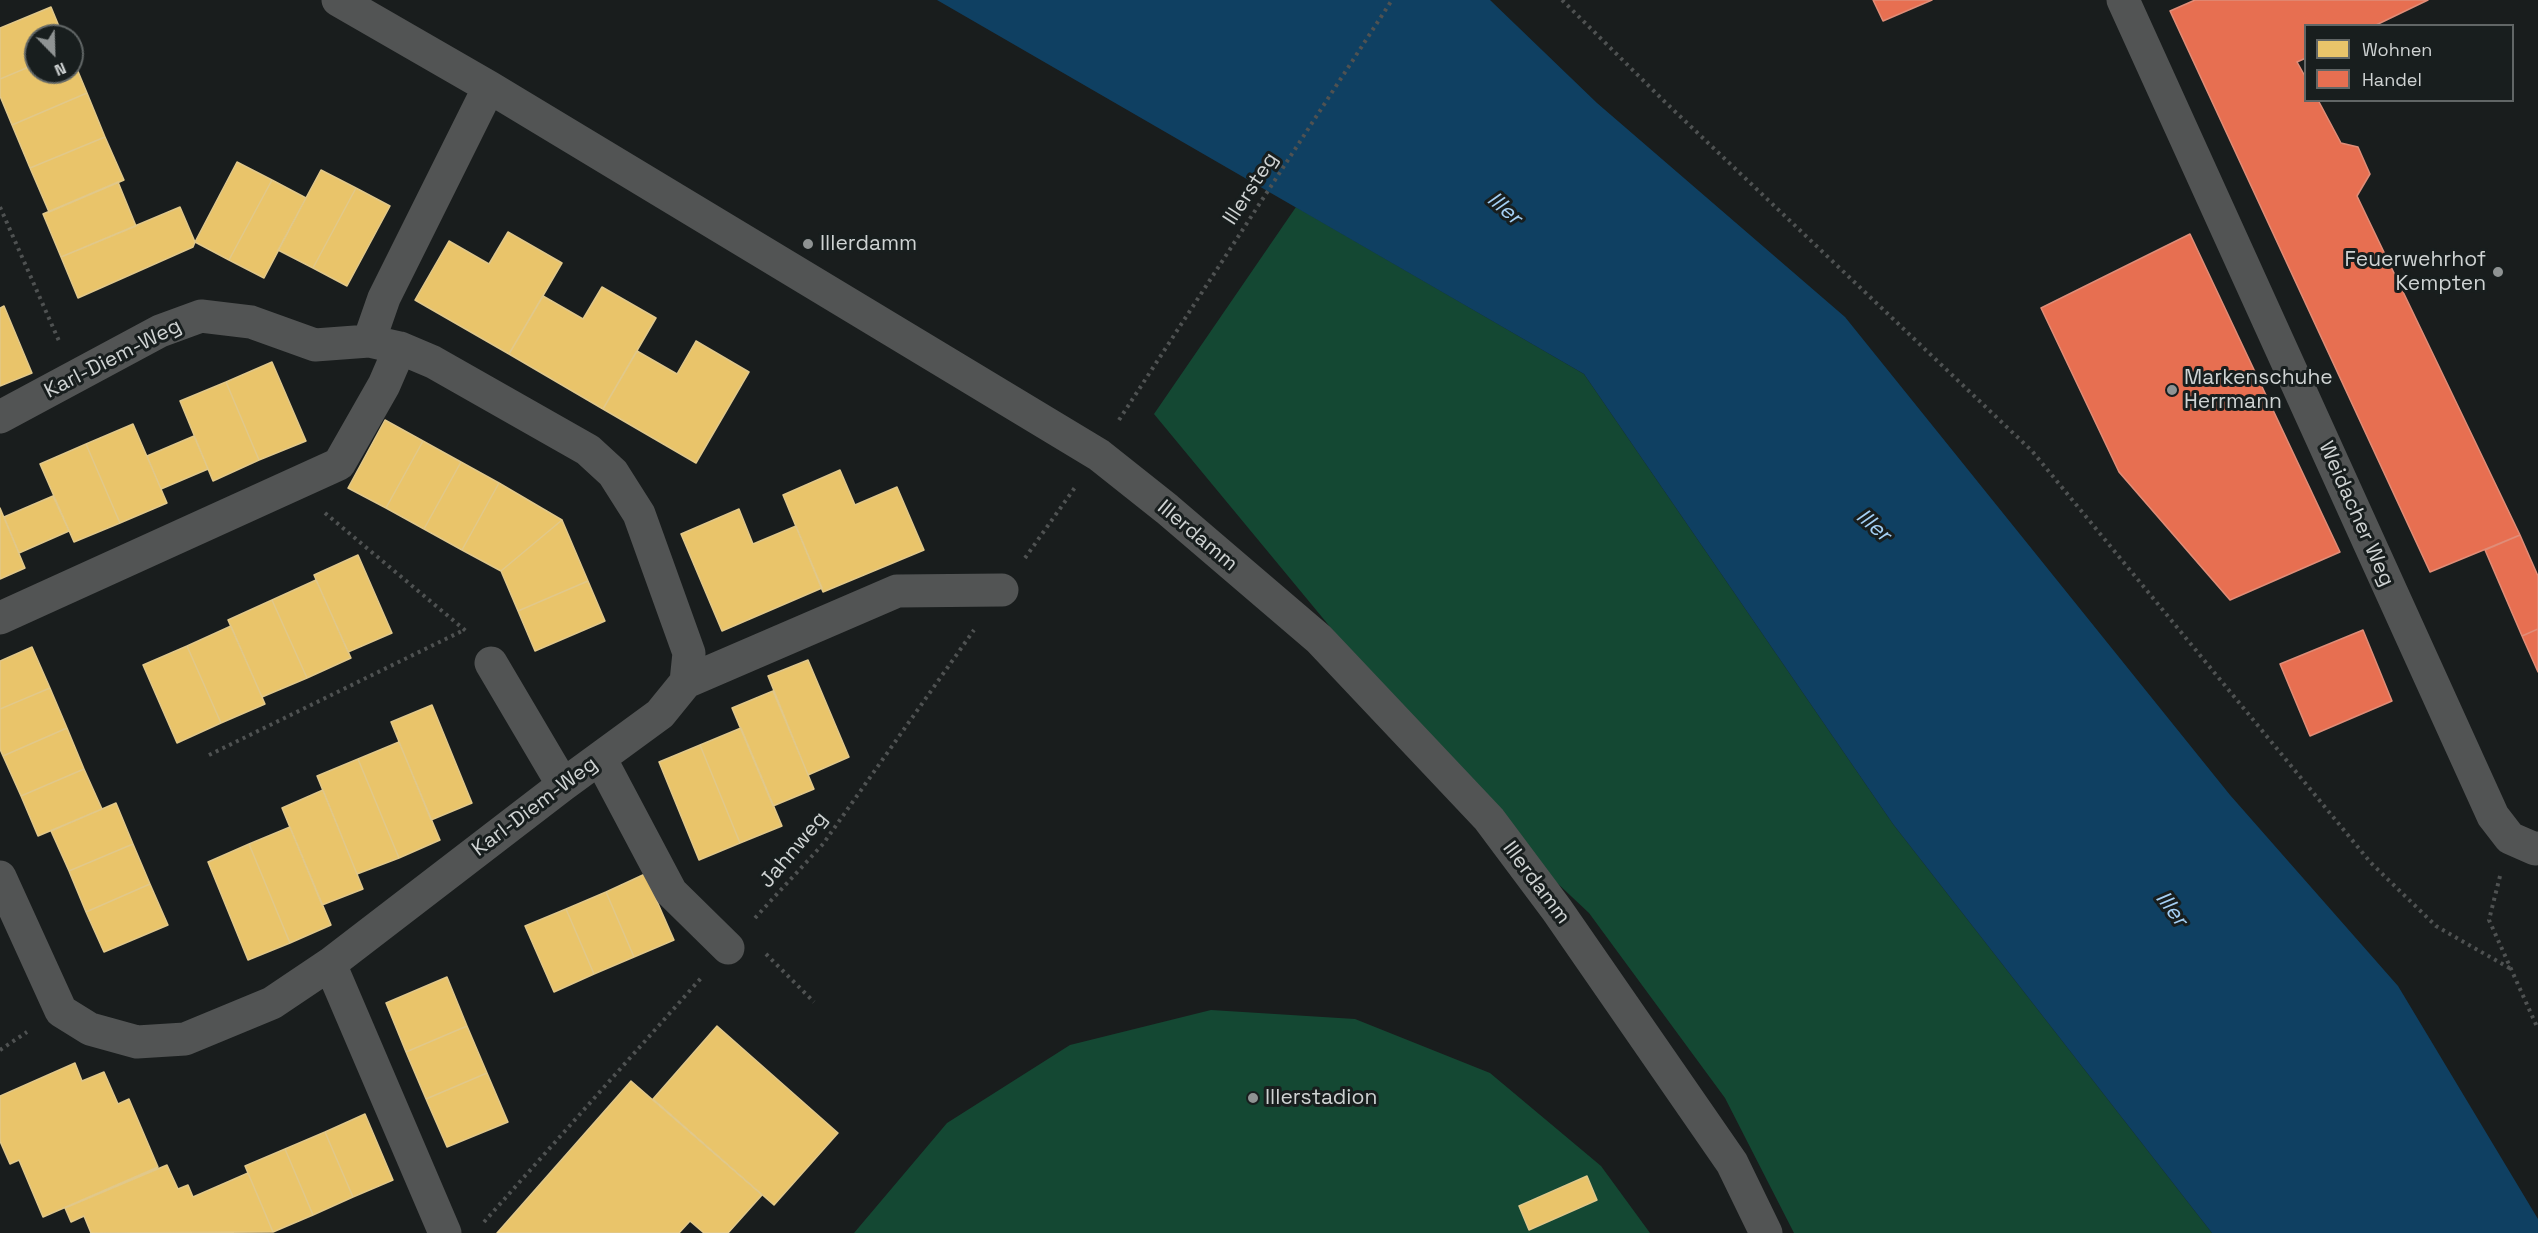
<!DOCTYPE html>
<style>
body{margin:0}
#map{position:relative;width:2538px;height:1233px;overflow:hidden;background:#191d1d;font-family:"Space Grotesk",sans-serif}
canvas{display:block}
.legend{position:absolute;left:2304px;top:24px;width:210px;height:78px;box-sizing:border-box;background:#181e1e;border:2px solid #616666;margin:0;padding:8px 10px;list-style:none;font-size:18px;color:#cfd3d3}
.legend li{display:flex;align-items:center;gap:12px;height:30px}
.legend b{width:30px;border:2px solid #616666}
.north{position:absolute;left:24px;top:24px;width:60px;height:60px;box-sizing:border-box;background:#181e1e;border:2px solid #616666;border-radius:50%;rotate:157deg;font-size:16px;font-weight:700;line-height:24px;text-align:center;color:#cfd3d3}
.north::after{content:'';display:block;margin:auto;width:21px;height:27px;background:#8f9393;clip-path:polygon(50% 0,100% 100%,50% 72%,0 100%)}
</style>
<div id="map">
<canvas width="2538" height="1233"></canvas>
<ul class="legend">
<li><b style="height:16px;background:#e9c46a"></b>Wohnen</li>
<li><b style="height:16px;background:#e76f51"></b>Handel</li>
</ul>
<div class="north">N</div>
</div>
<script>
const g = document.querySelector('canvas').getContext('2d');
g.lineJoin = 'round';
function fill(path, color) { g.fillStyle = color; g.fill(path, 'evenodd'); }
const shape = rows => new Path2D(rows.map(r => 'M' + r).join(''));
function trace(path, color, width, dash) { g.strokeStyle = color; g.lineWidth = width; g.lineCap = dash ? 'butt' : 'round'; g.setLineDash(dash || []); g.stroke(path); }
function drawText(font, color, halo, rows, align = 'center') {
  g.font = font + ' "Space Grotesk",sans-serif'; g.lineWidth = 6; g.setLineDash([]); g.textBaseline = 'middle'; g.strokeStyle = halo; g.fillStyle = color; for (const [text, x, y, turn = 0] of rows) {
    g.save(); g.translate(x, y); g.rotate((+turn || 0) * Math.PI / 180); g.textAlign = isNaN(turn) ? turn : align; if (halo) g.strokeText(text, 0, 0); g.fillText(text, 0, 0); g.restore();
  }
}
fill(shape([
 [1296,207,1584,374,1893,824,2212,1233,1794,1233,1725,1098,1589,913,1489,819,1154,414],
 [1211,1010,1355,1019,1490,1073,1601,1166,1650,1233,854,1233,947,1123,1070,1045]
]), '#144833');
fill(shape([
 [937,0,1490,0,1597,103,1845,317,2230,795,2398,986,2538,1219,2538,1233,2212,1233,1893,824,1584,374]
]), '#0f4062');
const homes = shape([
 [51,7,63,36,36,36,36,64,0,79,0,28,51,7],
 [72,57,87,93,12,125,0,96,0,79,36,64,36,72,72,72,72,57],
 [87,93,105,137,30,168,12,125,87,93],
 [105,137,124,180,49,212,30,168,105,137],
 [237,162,272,180,229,260,195,242,237,162],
 [321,170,356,188,313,268,278,250,321,170],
 [272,180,306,198,264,278,229,260,272,180],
 [118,182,136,226,61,257,43,214,118,182],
 [356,188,390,206,347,286,313,268,356,188],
 [180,207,195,242,193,247,78,298,61,257,180,207],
 [508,232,562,263,509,354,415,300,449,241,489,264,508,232],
 [602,287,656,318,603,409,509,354,543,296,583,319,602,287],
 [4,306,32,373,0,386,0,308,4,306],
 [696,341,749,372,696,463,603,409,637,351,677,374,696,341],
 [272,362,306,441,259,460,226,382,272,362],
 [226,382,259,460,213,481,180,401,226,382],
 [385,420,423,441,386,508,348,488,385,420],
 [133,424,167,503,120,523,86,444,133,424],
 [194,436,208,469,161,489,147,456,194,436],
 [423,441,461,462,424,529,386,508,423,441],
 [86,444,120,523,74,542,40,464,86,444],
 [461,462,499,483,462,550,424,529,461,462],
 [840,470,855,505,897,487,924,550,823,592,783,495,840,470],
 [499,483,562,520,501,571,462,550,499,483],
 [53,496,69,531,19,553,4,517,53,496],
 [0,508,25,568,0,579,0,508],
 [739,509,753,544,796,526,822,588,722,631,681,534,739,509],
 [562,520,588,581,518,611,501,571,562,520],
 [358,555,392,633,348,652,314,575,358,555],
 [316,580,351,658,307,678,272,600,316,580],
 [588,581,605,621,535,651,518,611,588,581],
 [272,600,307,678,262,697,228,620,272,600],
 [231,626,265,704,221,723,187,646,231,626],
 [187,646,221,723,177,743,143,665,187,646],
 [32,647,50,688,0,709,0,661,32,647],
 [808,660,849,757,808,775,768,676,808,660],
 [50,688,67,728,3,756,0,749,0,709,50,688],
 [773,691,814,789,773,806,732,708,773,691],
 [432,705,472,803,431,820,391,722,432,705],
 [67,728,84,769,21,796,3,756,67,728],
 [741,728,782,826,740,843,700,745,741,728],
 [399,742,440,840,399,858,358,759,399,742],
 [700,745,740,843,699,860,659,762,700,745],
 [358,759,399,858,357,874,317,776,358,759],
 [84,769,102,809,38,836,21,796,84,769],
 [323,790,363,889,322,905,282,808,323,790],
 [116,803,133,844,69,871,51,831,116,803],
 [290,827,331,925,290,943,249,844,290,827],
 [133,844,150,884,86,912,69,871,133,844],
 [249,844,290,943,248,960,208,862,249,844],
 [645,874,674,940,634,957,606,892,645,874],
 [150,884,168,925,104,952,86,912,150,884],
 [606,892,634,957,594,974,566,909,606,892],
 [566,909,594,974,554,992,525,926,566,909],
 [447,977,467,1026,406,1052,386,1003,447,977],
 [467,1026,487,1073,426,1099,406,1052,467,1026],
 [717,1026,838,1133,774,1205,653,1099,717,1026],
 [75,1063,82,1081,104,1072,118,1104,129,1099,158,1167,43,1217,19,1160,10,1164,0,1141,0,1096,75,1063],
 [487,1073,508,1122,447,1147,426,1099,487,1073],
 [631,1081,762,1195,728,1233,704,1233,690,1221,679,1233,497,1233,631,1081],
 [365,1114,393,1180,353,1197,325,1132,365,1114],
 [325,1132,353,1197,313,1215,285,1149,325,1132],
 [285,1149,313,1215,273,1232,245,1166,285,1149],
 [167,1165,178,1189,188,1185,193,1197,248,1173,273,1232,91,1233,84,1216,71,1222,65,1208,167,1165],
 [1587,1176,1597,1200,1529,1230,1519,1206,1587,1176]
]);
fill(homes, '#e9c46a');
trace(homes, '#e1c88a', 1.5);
const shops = shape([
 [1873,0,1932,0,1883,21,1873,0],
 [2195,0,2428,0,2374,26,2306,26,2306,58,2297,62,2306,78,2306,100,2318,100,2341,143,2358,147,2370,174,2357,196,2520,535,2430,572,2170,11,2195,0],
 [2190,234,2340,552,2230,600,2119,472,2041,308,2190,234],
 [2520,535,2538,576,2538,629,2522,636,2485,550,2520,535],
 [2538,629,2538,672,2522,636,2538,629],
 [2363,630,2392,701,2310,736,2280,664,2363,630]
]);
fill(shops, '#e76f51');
trace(shops, '#e08d78', 1.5);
trace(shape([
 [1562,0,1664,101,2032,451,2371,863,2436,926,2511,969],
 [0,207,59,341],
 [1119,420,1392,0],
 [325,513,466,631],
 [1025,558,1076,486],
 [209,755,464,630],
 [2500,876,2489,920,2538,1029],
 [755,918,823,844,974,630],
 [766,954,814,1002],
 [0,1050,27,1032],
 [484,1222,702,977]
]), '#4f5252', 4, [3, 4.5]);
trace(shape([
 [338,0,489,87,1099,455,1167,509,1319,639,1489,819,1557,910,1732,1163,1766,1233],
 [2123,0,2493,816,2510,838,2535,849,2538,848],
 [0,417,160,331,201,316,251,322,315,345,369,341],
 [0,618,339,464,384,385,400,348],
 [491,663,563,785],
 [686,682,897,591,1002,590],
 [600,758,671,892,728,948],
 [0,877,61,1011,90,1029,137,1042,185,1039,272,1003,330,964,563,785,660,714,686,682,689,653,639,514,613,473,588,450,433,362,400,348,369,341,384,298,489,87],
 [330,964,445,1233]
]), '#525454', 33);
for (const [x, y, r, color] of [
 [808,244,6,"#8f9393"],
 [2498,272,6,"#8f9393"],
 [2172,390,6,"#8f9393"],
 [1253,1098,6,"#8f9393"]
]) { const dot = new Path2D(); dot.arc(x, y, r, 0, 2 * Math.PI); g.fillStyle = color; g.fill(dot); trace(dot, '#181e1e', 2); }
drawText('21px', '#cfd3d3', '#181e1e', [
 ["Illersteg",1251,189,-57],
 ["Karl-Diem-Weg",113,359,-27],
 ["Weidacher Weg",2356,514,66],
 ["Illerdamm",1197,536,40],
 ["Karl-Diem-Weg",535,807,-37],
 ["Jahnweg",794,850,-50],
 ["Illerdamm",1536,883,53]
]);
drawText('21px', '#cfd3d3', '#181e1e', [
 ["Illerdamm",820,244],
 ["Feuerwehrhof",2486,260,"right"],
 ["Kempten",2486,284,"right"],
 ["Markenschuhe",2184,378],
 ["Herrmann",2184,402],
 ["Illerstadion",1265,1098]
], 'left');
drawText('italic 22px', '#a5d0f5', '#181e1e', [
 ["Iller",1504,209,41],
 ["Iller",1873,526,41],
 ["Iller",2171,909,53]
]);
</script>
